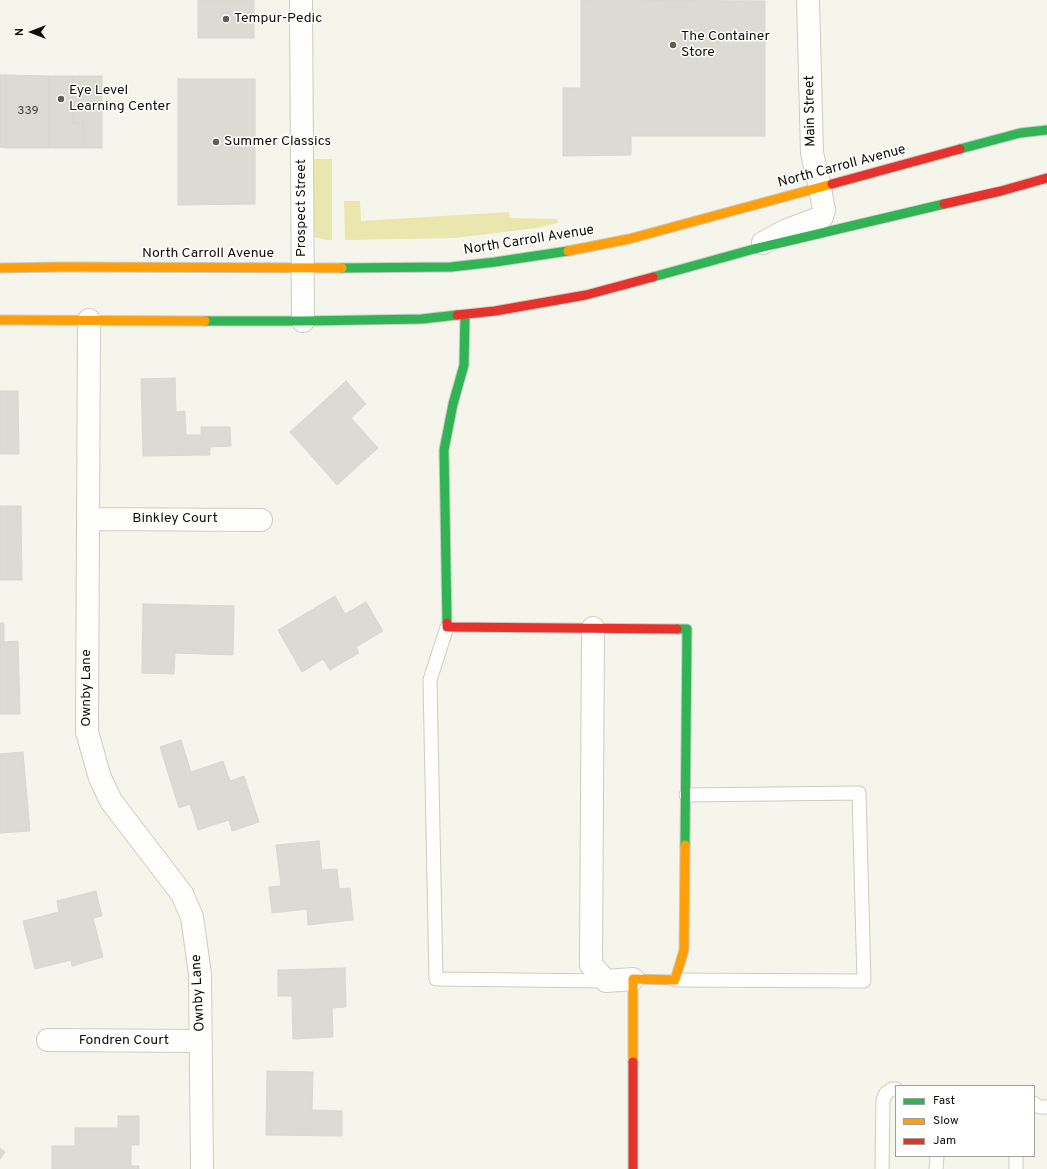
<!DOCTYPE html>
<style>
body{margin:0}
#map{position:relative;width:1047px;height:1169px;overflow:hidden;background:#f5f5eb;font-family:Overpass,sans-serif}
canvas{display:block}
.legend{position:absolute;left:895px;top:1085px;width:140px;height:72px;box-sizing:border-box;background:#fff;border:1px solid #9f9f9c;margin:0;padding:5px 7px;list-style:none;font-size:12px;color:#0e0e08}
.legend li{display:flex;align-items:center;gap:8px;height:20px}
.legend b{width:20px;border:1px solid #9f9f9c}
.north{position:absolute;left:12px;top:12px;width:40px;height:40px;-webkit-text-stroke:3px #fff;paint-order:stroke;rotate:270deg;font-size:11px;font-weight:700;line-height:16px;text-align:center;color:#0e0e08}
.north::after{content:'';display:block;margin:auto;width:14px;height:18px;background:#0e0e08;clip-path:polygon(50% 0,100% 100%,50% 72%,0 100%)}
</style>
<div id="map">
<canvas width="1047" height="1169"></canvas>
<ul class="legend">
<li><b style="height:5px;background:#30b455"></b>Fast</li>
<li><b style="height:5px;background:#ff9f0a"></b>Slow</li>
<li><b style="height:5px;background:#e5322d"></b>Jam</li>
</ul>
<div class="north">N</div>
</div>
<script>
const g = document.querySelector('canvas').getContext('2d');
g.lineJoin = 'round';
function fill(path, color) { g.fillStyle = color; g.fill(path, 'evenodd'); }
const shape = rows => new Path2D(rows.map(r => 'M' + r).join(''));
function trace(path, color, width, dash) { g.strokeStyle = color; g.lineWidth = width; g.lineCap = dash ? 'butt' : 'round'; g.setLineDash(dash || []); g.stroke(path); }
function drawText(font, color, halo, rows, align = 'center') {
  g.font = font + ' Overpass,sans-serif'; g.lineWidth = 3; g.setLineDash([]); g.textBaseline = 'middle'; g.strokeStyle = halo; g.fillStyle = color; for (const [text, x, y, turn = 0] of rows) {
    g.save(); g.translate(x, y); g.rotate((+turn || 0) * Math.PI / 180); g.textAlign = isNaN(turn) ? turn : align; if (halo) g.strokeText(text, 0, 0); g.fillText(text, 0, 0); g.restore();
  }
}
fill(shape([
 [313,159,332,159,332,240,326,240,315,237,313,230],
 [344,201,360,201,361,221,509,212,510,218,557,219,558,223,537,228,455,238,345,240]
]), '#e9e7ad');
const building = shape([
 [198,0,254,0,254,38,198,38,198,0],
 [581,0,765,1,765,136,631,136,631,155,563,156,563,88,581,88,581,0],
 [0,75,6,75,6,148,0,147,0,75],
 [6,75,49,76,49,148,6,148,6,75],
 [49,76,73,76,73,123,83,123,83,148,49,148,49,76],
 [73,76,102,76,102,148,83,148,83,123,73,123,73,76],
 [178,79,255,79,255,204,178,205,178,79],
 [175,378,176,412,185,411,186,435,201,435,201,427,230,427,231,446,210,447,210,455,143,456,141,379,175,378],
 [346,381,366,404,351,418,378,448,337,485,290,432,346,381],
 [0,391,18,391,19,454,0,454,0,391],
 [0,506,21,506,22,580,0,580,0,506],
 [335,596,345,614,366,602,383,631,356,647,359,653,330,670,323,659,302,672,278,630,335,596],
 [143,604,234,606,233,655,175,653,174,674,142,673,143,604],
 [0,623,4,623,4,642,18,641,20,714,0,714,0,623],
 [181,740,191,772,223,761,230,781,244,776,259,822,232,831,229,820,198,830,190,804,179,808,160,747,181,740],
 [23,752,30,831,0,833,0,754,23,752],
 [319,841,322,870,337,869,339,889,350,888,353,920,308,925,307,909,272,913,269,887,281,886,276,845,319,841],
 [96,891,102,916,93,918,103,957,72,966,71,960,35,969,23,921,59,912,57,901,96,891],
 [345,968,346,1007,332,1008,333,1037,293,1039,292,996,278,996,278,970,345,968],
 [267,1071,313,1072,312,1110,342,1111,342,1136,266,1135,267,1071],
 [118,1116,139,1116,139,1145,131,1145,131,1166,139,1166,139,1169,52,1169,52,1146,75,1146,75,1128,118,1128,118,1116],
 [0,1148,5,1152,0,1159,0,1148]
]);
fill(building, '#dbdbd4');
trace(building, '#d7d7cf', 1);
const lane = shape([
 [447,627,430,680,436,979,606,981],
 [675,980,864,981,859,793,686,795],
 [1034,1103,1039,1107,1047,1107],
 [882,1169,883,1100,886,1093,892,1089,896,1089],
 [936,1169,937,1156],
 [1016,1169,1016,1156]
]);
const street = shape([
 [301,0,303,321],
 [763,243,785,231,822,217,824,210,820,188,812,153,808,0],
 [89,320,87,732,100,778,111,801,182,894,192,917,200,974,202,1169],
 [88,519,261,520],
 [593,628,591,965,606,981,633,979],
 [48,1040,201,1041]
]);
const fast = shape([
 [960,149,1020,133,1047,130],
 [342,268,451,267,495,262,568,251],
 [653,277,754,249,944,204],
 [205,321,303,321,422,319,457,315],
 [447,623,444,450,453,404,464,365,465,315],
 [677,629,687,629,685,845]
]);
const slow = shape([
 [568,251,629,239,832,184],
 [0,268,62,267,342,268],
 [0,320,205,321],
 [633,1062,633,979,675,980,684,950,685,845]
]);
const jam = shape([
 [832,184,960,149],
 [944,204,1001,191,1047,178],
 [457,315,495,311,586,295,653,277],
 [447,623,447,627,677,629],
 [633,1062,633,1169]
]);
trace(lane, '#ccccc4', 15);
trace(street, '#ccccc4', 24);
trace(fast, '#ccccc4', 11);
trace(slow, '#ccccc4', 11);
trace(jam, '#ccccc4', 11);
trace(lane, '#fefefc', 13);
trace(street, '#fefefc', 22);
trace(fast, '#30b455', 9);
trace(slow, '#ff9f0a', 9);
trace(jam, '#e5322d', 9);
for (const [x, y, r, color] of [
 [226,19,4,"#5f5f57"],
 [673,45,4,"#5f5f57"],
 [61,99,4,"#5f5f57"],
 [216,142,4,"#5f5f57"]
]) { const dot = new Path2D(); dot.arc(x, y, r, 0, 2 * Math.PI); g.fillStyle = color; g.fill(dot); trace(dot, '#fff', 1.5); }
drawText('12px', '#44443d', null, [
 ["339",28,112]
]);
drawText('14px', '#0e0e08', '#fff', [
 ["Tempur-Pedic",234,19],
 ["The Container",681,37],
 ["Store",681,53],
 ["Eye Level",69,91],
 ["Learning Center",69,107],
 ["Summer Classics",224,142]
], 'left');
drawText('14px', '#0e0e08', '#fff', [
 ["Main Street",811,111,-91],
 ["North Carroll Avenue",842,167,-15],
 ["Prospect Street",302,208,-90],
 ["North Carroll Avenue",529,241,-9],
 ["North Carroll Avenue",208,254],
 ["Binkley Court",175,519],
 ["Ownby Lane",87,688,-90],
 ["Ownby Lane",199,993,-93],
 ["Fondren Court",124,1041]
]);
</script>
